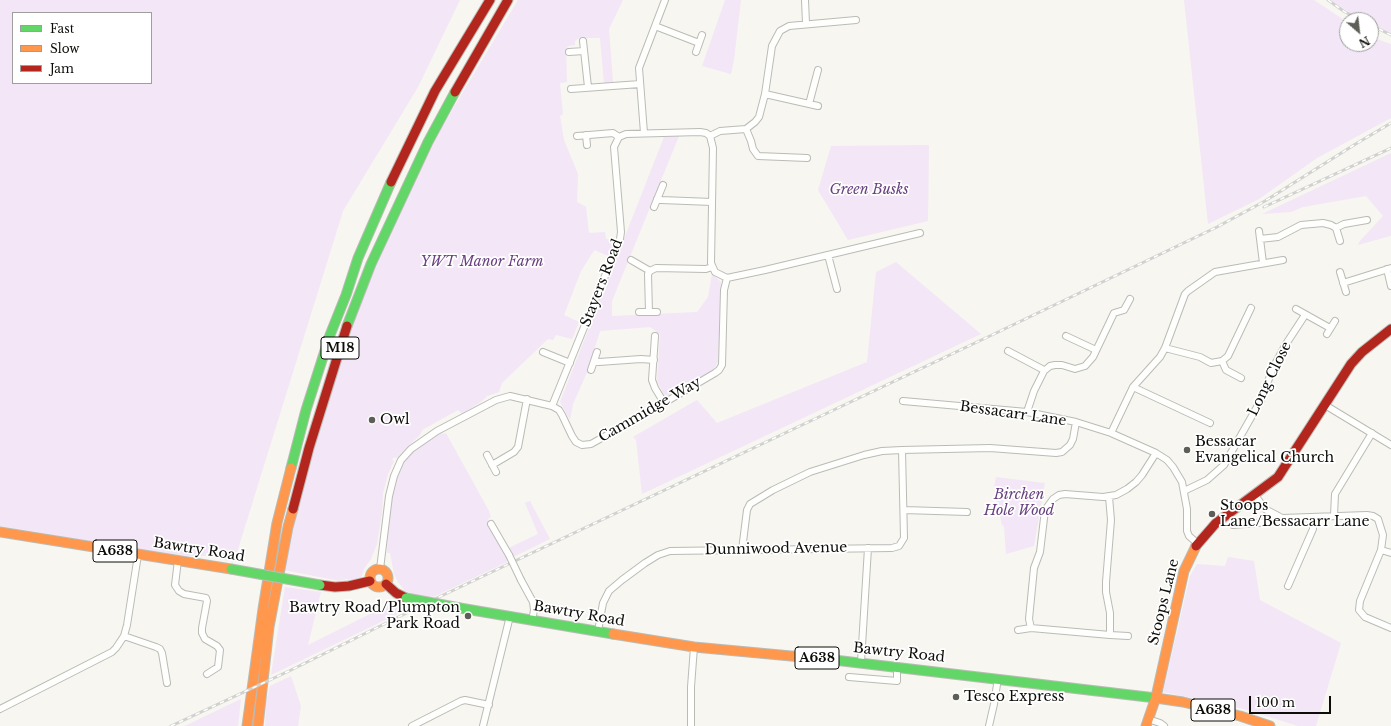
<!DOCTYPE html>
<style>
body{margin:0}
#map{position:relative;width:1391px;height:726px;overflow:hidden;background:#f7f6f0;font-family:"Libre Baskerville",serif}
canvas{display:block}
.legend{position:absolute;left:12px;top:12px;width:140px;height:72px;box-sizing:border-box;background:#fff;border:1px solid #9e9e9c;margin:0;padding:5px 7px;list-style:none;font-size:12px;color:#0c0c08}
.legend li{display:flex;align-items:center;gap:8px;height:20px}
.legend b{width:20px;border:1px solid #9e9e9c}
.north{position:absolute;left:1339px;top:12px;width:40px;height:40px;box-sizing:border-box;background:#fff;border:1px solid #9e9e9c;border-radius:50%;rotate:152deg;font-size:11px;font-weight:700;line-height:16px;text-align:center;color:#0c0c08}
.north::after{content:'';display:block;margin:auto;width:14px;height:18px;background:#5e5e59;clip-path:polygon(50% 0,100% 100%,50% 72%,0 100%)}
.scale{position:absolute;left:1249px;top:696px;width:82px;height:18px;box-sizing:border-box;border:2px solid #0c0c08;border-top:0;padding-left:5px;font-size:12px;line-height:14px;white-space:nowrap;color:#0c0c08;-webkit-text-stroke:3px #fff;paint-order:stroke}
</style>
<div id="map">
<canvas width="1391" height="726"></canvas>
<ul class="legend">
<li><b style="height:5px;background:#63d668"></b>Fast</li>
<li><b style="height:5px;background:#ff974d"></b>Slow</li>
<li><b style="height:5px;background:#b3261e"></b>Jam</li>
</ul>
<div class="north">N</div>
<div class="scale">100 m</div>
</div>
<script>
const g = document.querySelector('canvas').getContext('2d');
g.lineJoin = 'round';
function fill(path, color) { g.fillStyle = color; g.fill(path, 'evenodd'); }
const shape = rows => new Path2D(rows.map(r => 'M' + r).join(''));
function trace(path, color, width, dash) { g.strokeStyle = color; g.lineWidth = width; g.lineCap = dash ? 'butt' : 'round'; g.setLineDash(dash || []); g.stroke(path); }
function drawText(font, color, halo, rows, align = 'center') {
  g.font = font + ' "Libre Baskerville",serif'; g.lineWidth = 3.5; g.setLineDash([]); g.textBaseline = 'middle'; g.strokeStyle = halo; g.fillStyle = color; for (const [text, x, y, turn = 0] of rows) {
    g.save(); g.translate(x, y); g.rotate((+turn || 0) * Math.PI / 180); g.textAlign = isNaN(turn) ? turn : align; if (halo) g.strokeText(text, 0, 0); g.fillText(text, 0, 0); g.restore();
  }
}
fill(shape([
 [0,0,460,0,418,87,343,211,234,562,205,556,189,556,137,549,0,526],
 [13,13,151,13,151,83,13,83],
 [518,0,623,0,609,29,613,82,604,83,600,38,579,38,575,41,575,45,569,46,566,48,567,82,560,83,563,114,560,116,564,140,578,174,577,202,586,207,589,233,605,232,606,239,615,241,608,256,595,250,593,252,581,271,564,315,579,322,572,339,556,335,553,340,548,339,502,383,499,392,487,396,482,401,462,414,458,410,422,430,420,435,396,458,394,457,392,460,394,461,388,474,383,493,382,513,377,544,371,559,364,569,360,581,346,579,340,581,284,570,294,518,332,383,362,300,387,240,439,132],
 [725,0,741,0,734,60,731,74,702,66],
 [1184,0,1314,0,1347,22,1347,44,1371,44,1371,37,1391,44,1391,118,1317,158,1259,199,1208,224],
 [1331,0,1391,0,1391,33,1371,23,1371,20,1364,20,1350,13],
 [679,136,612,301,612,316,697,312,708,297,712,274,721,282,718,362,713,370,665,397,657,381,660,334,650,327,600,331,588,370,573,404,570,420,560,402,664,137],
 [929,145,928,221,848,240,818,190,831,146],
 [1391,153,1391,236,1390,236,1358,245,1359,242,1383,216,1366,196,1303,207,1291,212,1262,214],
 [896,262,981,334,642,494,636,440,633,437,697,400,717,423,867,362,876,272],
 [441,433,443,434,446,433,489,511,491,517,488,519,502,551,538,534,525,503,530,501,550,539,507,560,507,562,431,598,418,598,409,592,405,591,398,582,394,574,390,553,387,553,389,501,397,476,408,456,423,441,437,434],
 [996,477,1045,483,1034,546,1006,554,1004,526,1002,525,994,487],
 [1228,557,1254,561,1260,600,1341,643,1316,726,1298,726,1244,709,1163,692,1190,576,1197,564,1225,566],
 [285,587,321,592,308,645,390,604,410,608,271,675],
 [291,676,301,706,298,726,265,726,266,703,270,686],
 [241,699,238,726,185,726,226,706]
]), '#f2e6f7');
const street = shape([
 [805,0,806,23],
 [655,26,699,43],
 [583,41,588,87],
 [569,52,584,51],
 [696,52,702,35],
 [571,89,640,84],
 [765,94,818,106],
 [809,104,818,70],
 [746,129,751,141,753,149,758,156,807,158],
 [644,133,639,68,665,0],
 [586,135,587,145],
 [577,136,613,133,619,137],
 [710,136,720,131,746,129,755,122,759,117,765,94,772,46,780,31,789,26,856,20],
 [657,199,661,200,712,202],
 [654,207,663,185],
 [1336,228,1344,224,1367,220],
 [1259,231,1260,239],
 [828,255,837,289],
 [631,260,650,271],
 [1263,263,1260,239,1278,237,1301,225,1323,223,1331,225,1336,228,1340,241],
 [1387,269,1391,286],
 [1340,272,1346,292],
 [727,278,765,270,920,233],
 [1343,283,1391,268],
 [1296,309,1330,328],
 [639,312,657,312],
 [649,312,648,274,650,271,656,268,706,269,712,267],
 [1327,334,1335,321],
 [655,336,652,380,655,388,664,403],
 [1066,336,1096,350],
 [1165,348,1200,357,1211,363,1222,361,1228,356,1251,308],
 [1008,351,1042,369,1044,371],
 [543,352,570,363],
 [594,361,599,362,641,359,654,360],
 [1222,361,1226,370,1241,378],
 [591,370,597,352],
 [1133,387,1210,423],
 [903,401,1027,412,1076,422,1111,433,1156,453,1167,460,1173,467,1182,482,1187,509,1187,531,1189,536,1197,543],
 [1325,405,1391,445],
 [552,406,620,239,621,232,614,147,619,137,626,134,700,132,706,133,710,136,713,148,711,263,715,272,727,278],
 [1027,412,1034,391,1044,371,1050,366,1055,365,1062,365,1075,369,1085,366,1093,357,1114,313,1124,310,1130,299],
 [1111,433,1133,387,1160,357,1165,348,1185,294,1188,291,1215,272,1283,260],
 [487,455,496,472],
 [492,465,514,452,518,447,527,399],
 [1184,491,1207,480,1224,465,1261,400,1273,368,1286,344,1305,315],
 [1255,495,1265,509,1282,518,1367,515,1373,516,1378,519,1383,535,1381,550,1360,601,1359,610,1365,617,1391,628],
 [1109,497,1111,520,1106,582,1106,592,1110,613,1110,635,1031,628,1029,619,1034,568,1040,552,1045,510,1053,499,1059,495,1065,494,1103,497,1116,495,1127,489,1136,482,1142,475,1156,453],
 [904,510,967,512],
 [1334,516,1335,494,1372,433],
 [491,524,509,555],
 [1233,525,1269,522,1276,516],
 [742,550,747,510,750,504,773,490,810,472,864,455,882,451,902,450,990,448,1056,453,1062,452,1070,445,1073,439,1076,422],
 [1381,550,1391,553],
 [178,560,175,585,179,591,184,594,206,598,207,601,202,628,202,633,205,639,217,646,220,650,218,667,207,674],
 [380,569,389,496,394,476,401,460,411,449,437,431,496,400,510,396,552,406,559,410,562,415,572,436,576,442,582,445,591,444,664,403,715,373,719,370,722,365,724,290,727,278],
 [521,580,533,602,534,610,532,621],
 [1288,586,1313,529,1313,517],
 [1018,630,1031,628],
 [598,631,603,603,609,591,622,580,645,563,658,555,670,551,892,548,899,546,904,538,902,450],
 [1110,635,1128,636],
 [124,636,156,647,160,649,162,653,167,683],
 [861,662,868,548],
 [849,677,897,681,897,666],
 [0,709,112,652,116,648,124,636,127,625,138,555],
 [1148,719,1160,723,1164,726],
 [412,726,461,701,465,700,489,705],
 [483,726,510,616],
 [691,726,691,687,694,647],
 [989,726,994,704,998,678]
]);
const fast = shape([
 [347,326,371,264,428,142,455,92],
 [291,468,306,410,330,335,346,295,358,258,391,182],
 [460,608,613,634],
 [834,660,1156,698]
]);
const slow = shape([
 [0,532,231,569],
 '370 578a9 9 0 1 1 18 0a9 9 0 1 1-18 0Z',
 [613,634,694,647,834,660],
 [1156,698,1183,702,1240,716,1270,726],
 [247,726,263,609,277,523,291,468],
 [258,726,269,627,288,527,293,509],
 [1146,726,1156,697,1184,571,1196,546]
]);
const jam = shape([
 [455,92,508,0],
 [391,182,435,91,490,0],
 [293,509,309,448,347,326],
 [1196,546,1216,523,1278,477,1351,364,1362,352,1391,329],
 [386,584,396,593,406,598],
 [320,585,335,587,349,586,370,581]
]);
trace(street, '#bbbbb6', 8);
trace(fast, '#bbbbb6', 11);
trace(slow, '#bbbbb6', 11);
trace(jam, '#bbbbb6', 11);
trace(street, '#fefefd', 6);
trace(fast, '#63d668', 9);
trace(slow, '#ff974d', 9);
trace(jam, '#b3261e', 9);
const rail = shape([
 [1328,0,1345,12,1362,20],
 [1371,25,1391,35],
 [1264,207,1391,148],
 [171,726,289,671,439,597,994,334,1217,227,1265,201,1354,145,1391,123]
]);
trace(rail, '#d1d1cf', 3);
trace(rail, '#fff', 1.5, [4.5]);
const streetBridge = shape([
 [509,555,521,580]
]);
const fastBridge = shape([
 [231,569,320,585],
 [406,598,460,608]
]);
trace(streetBridge, '#bbbbb6', 8, []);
trace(fastBridge, '#bbbbb6', 11, []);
trace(streetBridge, '#fefefd', 6);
trace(fastBridge, '#63d668', 9);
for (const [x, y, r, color] of [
 [372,420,4,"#5e5e59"],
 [1187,450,4,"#5e5e59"],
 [1212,514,4,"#5e5e59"],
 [468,616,4,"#5e5e59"],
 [956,697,4,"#5e5e59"]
]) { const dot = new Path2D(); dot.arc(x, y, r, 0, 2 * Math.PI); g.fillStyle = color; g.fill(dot); trace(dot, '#fff', 1.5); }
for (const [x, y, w] of [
 [340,348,38],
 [115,551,44],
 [817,658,44],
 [1213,710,44]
]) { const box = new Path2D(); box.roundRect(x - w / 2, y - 11, w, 22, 3); g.fillStyle = '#fff'; g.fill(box); trace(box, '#0c0c08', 1); }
drawText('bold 13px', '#0c0c08', null, [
 ["M18",340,348],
 ["A638",115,551],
 ["A638",817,658],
 ["A638",1213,710]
]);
drawText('italic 14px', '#694180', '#fff', [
 ["Green Busks",869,190],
 ["YWT Manor Farm",482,262],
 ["Birchen",1019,495],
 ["Hole Wood",1019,511]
]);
drawText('14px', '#0c0c08', '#fff', [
 ["Stayers Road",602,283,-69],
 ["Long Close",1270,379,-64],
 ["Cammidge Way",650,410,-30],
 ["Bessacarr Lane",1013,414,8],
 ["Dunniwood Avenue",776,549,-1],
 ["Bawtry Road",199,550,9],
 ["Stoops Lane",1164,602,-76],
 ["Bawtry Road",579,614,10],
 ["Bawtry Road",899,653,6]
]);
drawText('14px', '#0c0c08', '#fff', [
 ["Owl",380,420],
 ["Bessacar",1195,442],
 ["Evangelical Church",1195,458],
 ["Stoops",1220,506],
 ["Lane/Bessacarr Lane",1220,522],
 ["Bawtry Road/Plumpton",460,608,"right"],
 ["Park Road",460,624,"right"],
 ["Tesco Express",964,697]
], 'left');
</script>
